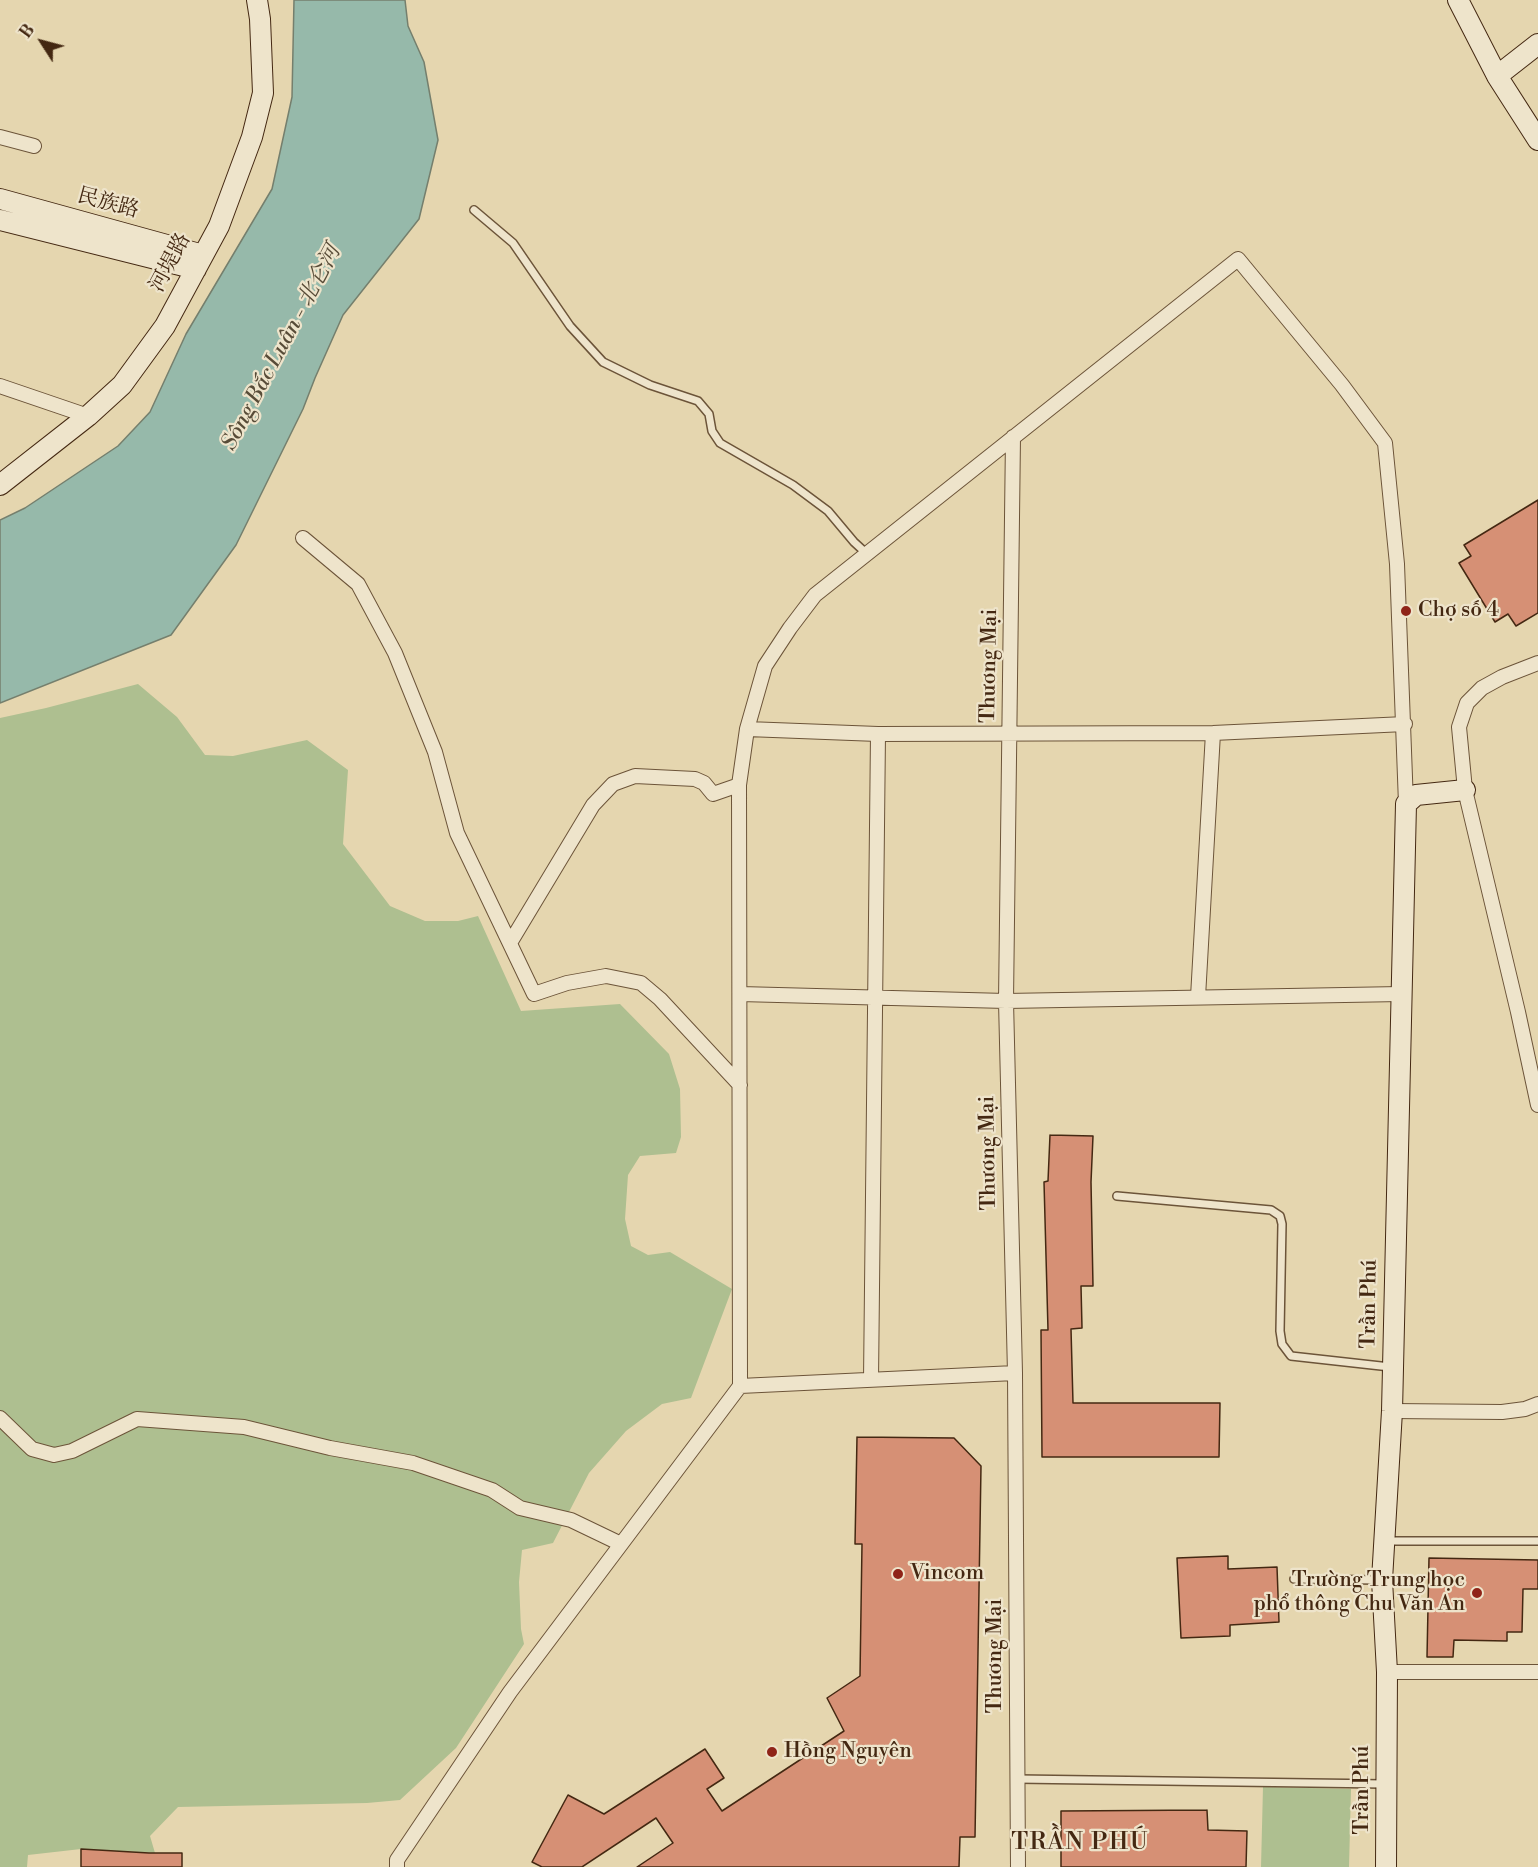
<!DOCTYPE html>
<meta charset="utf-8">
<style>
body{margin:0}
#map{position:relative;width:1538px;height:1867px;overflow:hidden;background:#e5d6af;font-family:"Libre Bodoni",serif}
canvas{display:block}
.north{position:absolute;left:12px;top:12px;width:60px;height:60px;-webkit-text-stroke:4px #eee4cb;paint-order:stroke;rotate:306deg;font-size:16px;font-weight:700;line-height:24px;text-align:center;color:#442812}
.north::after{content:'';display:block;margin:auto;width:21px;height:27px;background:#442812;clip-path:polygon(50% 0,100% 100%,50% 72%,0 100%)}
</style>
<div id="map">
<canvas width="1538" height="1867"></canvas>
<div class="north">B</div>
</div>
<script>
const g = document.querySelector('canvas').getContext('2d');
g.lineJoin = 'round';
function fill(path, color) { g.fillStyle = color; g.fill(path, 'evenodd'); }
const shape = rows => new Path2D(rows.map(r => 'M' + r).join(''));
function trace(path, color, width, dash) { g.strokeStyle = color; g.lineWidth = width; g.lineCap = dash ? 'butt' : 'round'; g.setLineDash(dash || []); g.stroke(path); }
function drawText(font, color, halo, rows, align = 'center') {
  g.font = font + ' "Libre Bodoni","Noto Serif SC",serif'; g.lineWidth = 4.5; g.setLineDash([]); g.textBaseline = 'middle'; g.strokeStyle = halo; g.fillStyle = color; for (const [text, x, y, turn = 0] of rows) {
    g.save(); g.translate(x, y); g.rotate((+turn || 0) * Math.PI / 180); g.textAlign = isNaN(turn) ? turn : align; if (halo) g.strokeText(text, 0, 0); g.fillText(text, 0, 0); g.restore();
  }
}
fill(shape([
 [138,684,177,717,205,755,233,756,307,740,348,770,343,844,390,906,425,921,458,921,478,916,521,1011,620,1004,669,1054,680,1089,681,1137,676,1153,640,1156,628,1175,625,1219,631,1246,648,1255,670,1252,732,1289,691,1398,662,1404,626,1431,589,1473,553,1543,522,1550,519,1582,521,1629,524,1644,456,1748,400,1800,367,1803,178,1807,150,1836,155,1853,81,1849,28,1855,27,1867,0,1867,0,718,46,708],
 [1263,1787,1351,1789,1349,1867,1261,1867]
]), '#aebf90');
const water = shape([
 [294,0,405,0,408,26,424,62,438,140,419,219,343,315,315,378,303,409,236,545,171,635,0,703,0,520,25,508,118,446,150,412,186,334,272,189,292,97,294,0]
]);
fill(water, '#96b9aa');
trace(water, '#757f6d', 1.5);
const building = shape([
 [1538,500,1538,613,1516,626,1508,614,1495,622,1459,563,1471,556,1464,545,1538,500],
 [1050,1135,1093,1136,1091,1182,1093,1286,1081,1286,1082,1328,1071,1329,1073,1403,1220,1403,1219,1457,1042,1457,1041,1330,1048,1330,1044,1182,1048,1181,1050,1135],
 [857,1437,954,1438,981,1466,975,1837,960,1837,959,1867,637,1867,673,1843,656,1818,582,1867,542,1867,532,1862,568,1795,604,1814,705,1749,724,1778,707,1789,722,1811,844,1731,827,1698,860,1676,862,1544,855,1544,857,1437],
 [1228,1556,1228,1569,1277,1567,1279,1622,1230,1625,1230,1636,1181,1638,1177,1558,1228,1556],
 [1429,1558,1538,1560,1538,1589,1523,1589,1522,1632,1507,1632,1507,1641,1454,1640,1453,1657,1427,1657,1429,1558],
 [1207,1810,1208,1830,1247,1831,1246,1867,1061,1867,1061,1811,1207,1810],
 [81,1849,149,1853,182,1853,182,1867,81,1867,81,1849]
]);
fill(building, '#d69075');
trace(building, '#442812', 1.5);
const lane = shape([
 [474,210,513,243,570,326,603,362,650,385,698,401,709,414,712,431,720,443,793,485,828,511,854,542,867,554],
 [1117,1196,1271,1210,1280,1216,1282,1224,1280,1331,1282,1344,1291,1356,1390,1367],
 [1386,1541,1538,1541],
 [1294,1579,1380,1580],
 [1017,1779,1384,1784]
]);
const street = shape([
 [0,137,34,146],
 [0,386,88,416],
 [1013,437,1006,1001,1015,1373,1018,1867],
 [303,538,358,584,395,653,435,752,457,833,534,994,567,983,606,976,641,983,660,999,740,1085],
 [1538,663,1502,677,1482,688,1467,703,1459,727,1465,790,1518,1012,1538,1105],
 [747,729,878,734,1213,733,1405,724],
 [510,943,593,805,613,784,635,776,695,779,704,783,713,794,739,785],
 [740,994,1006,1001,1401,994],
 [1198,997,1213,733],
 [871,1380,878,734],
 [740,1386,1015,1373],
 [1392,1411,1502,1412,1525,1409,1538,1404],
 [0,1418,32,1449,54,1455,72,1451,137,1419,244,1427,330,1448,413,1463,492,1490,520,1508,571,1520,621,1544],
 [1387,1672,1538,1672],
 [397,1867,397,1860,510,1692,740,1386,739,785,747,729,765,666,790,628,815,595,1238,259,1342,385,1385,443,1397,564,1406,804]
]);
const secondary = shape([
 [1458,0,1497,76,1538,140],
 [1497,76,1538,44],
 [0,199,203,255],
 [0,220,196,269],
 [0,485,88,416,122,385,165,326,219,226,252,137,263,93,260,19,257,0],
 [1386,1867,1387,1672,1382,1580,1392,1411,1406,804,1416,795,1465,790]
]);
trace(lane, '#6c5439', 10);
trace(street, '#6c5439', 16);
trace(secondary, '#442812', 22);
trace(lane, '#eee4cb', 7);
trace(street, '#eee4cb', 14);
trace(secondary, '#eee4cb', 20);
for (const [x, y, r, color] of [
 [1406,611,6,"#8f2418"],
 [898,1574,6,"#8f2418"],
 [1477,1593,6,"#8f2418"],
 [772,1752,6,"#8f2418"]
]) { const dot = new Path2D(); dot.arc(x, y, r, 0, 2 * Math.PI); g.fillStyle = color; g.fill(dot); trace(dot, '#eee4cb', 2); }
drawText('21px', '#442812', '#eee4cb', [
 ["民族路",108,204,15],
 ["河堤路",171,263,-62],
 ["Thương Mại",990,666,-89],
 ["Thương Mại",989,1153,-91],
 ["Trần Phú",1370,1304,-89],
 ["Thương Mại",996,1656,-90],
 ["Trần Phú",1363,1790,-90]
]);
drawText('21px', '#442812', '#eee4cb', [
 ["Chợ số 4",1418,611],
 ["Vincom",910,1574],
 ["Trường Trung học",1465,1581,"right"],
 ["phổ thông Chu Văn An",1465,1605,"right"],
 ["Hồng Nguyên",784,1752]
], 'left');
drawText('italic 22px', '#584c38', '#eee4cb', [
 ["Sông Bắc Luân - 北仑河",282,348,-62]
]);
g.letterSpacing = '1.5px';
drawText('24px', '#442812', '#eee4cb', [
 ["TRẦN PHÚ",1080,1843]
]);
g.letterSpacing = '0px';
</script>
